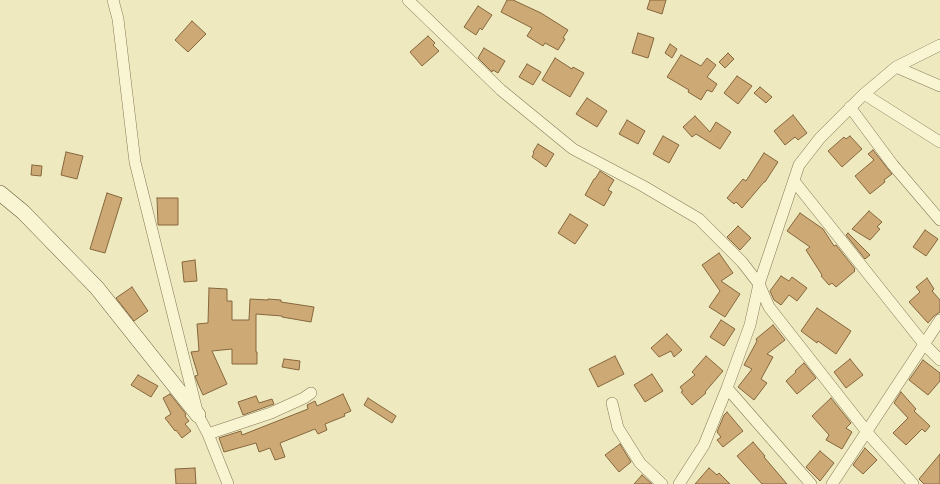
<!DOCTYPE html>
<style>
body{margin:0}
canvas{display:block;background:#eee9bf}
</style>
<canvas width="940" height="484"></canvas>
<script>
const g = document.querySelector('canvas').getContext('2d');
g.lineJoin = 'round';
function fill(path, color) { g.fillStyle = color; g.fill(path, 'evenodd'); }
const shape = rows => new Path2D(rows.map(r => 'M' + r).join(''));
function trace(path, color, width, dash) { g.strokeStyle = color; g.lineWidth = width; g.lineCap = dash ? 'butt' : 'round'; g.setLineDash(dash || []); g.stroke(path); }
const building = shape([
 [507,0,513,0,541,13,568,30,563,38,565,39,558,50,545,43,543,46,527,36,532,28,501,12,507,0],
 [650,0,666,0,662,14,647,9,650,0],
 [478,6,492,15,482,30,480,28,476,35,464,27,478,6],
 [192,21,206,34,188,52,175,40,192,21],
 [638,33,654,38,648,58,632,53,638,33],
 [428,36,435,43,433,45,439,51,422,66,410,52,428,36],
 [670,44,677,49,672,58,665,53,670,44],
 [484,48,505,61,498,73,493,70,492,72,478,58,484,48],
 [728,53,734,59,725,68,719,62,728,53],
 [681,55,701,66,707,58,716,65,707,77,717,84,712,92,707,90,701,100,688,92,689,90,667,77,681,55],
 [555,58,572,69,573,67,584,73,570,97,542,80,555,58],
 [527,64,541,72,533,85,519,77,527,64],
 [737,76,752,86,738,104,724,93,737,76],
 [760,87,772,97,766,103,754,93,760,87],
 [587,98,607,111,597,127,576,114,587,98],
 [793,115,807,133,798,140,795,137,785,145,774,131,793,115],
 [695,116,710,132,716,122,731,132,720,149,696,134,692,137,683,127,695,116],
 [627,120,645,131,638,144,619,134,627,120],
 [663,136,679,145,669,163,653,154,663,136],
 [850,136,862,149,842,167,828,151,844,137,846,139,850,136],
 [538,144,554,154,546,167,532,157,534,153,533,152,538,144],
 [873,150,892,174,884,180,885,182,870,194,855,176,874,160,868,154,873,150],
 [66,152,83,156,77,179,61,175,66,152],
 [764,153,778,162,765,182,764,182,742,208,736,202,734,204,727,198,743,179,746,181,764,153],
 [32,165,42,166,41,176,31,175,32,165],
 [600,171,614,180,608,190,612,192,604,206,585,195,594,179,595,179,600,171],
 [107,193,122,198,105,253,90,249,107,193],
 [157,198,178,198,178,225,158,225,157,198],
 [869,211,882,222,877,227,880,229,870,240,852,229,869,211],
 [800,213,823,229,834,246,836,245,855,269,854,270,855,271,836,287,832,283,829,285,821,276,822,275,806,250,810,247,787,231,800,213],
 [570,214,588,225,575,244,558,233,570,214],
 [738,226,751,238,740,250,727,237,738,226],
 [925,230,938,239,926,256,913,247,925,230],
 [848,233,870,255,865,259,846,235,848,233],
 [719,253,733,273,721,281,740,294,725,317,709,307,720,291,702,265,719,253],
 [195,260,197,281,184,282,182,262,195,260],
 [781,276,789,281,792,277,807,288,797,301,789,295,781,305,774,300,770,291,781,276],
 [927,278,934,289,932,291,940,300,940,312,934,316,928,323,909,302,920,292,916,287,927,278],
 [132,287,148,311,134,321,116,298,132,287],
 [209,288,227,289,227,301,232,301,232,320,249,320,250,299,268,300,268,299,281,300,281,302,314,307,311,322,282,317,282,316,256,314,256,352,257,352,257,364,232,364,232,349,212,351,227,384,203,395,198,384,195,376,198,375,191,352,199,351,197,324,208,323,209,288],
 [817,308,851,331,836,354,818,341,817,343,801,331,817,308],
 [721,320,735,329,724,346,710,337,721,320],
 [773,325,785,340,767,354,773,357,761,379,767,383,754,400,738,387,752,369,744,365,757,341,756,339,773,325],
 [667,334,682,350,674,357,671,351,659,357,651,348,667,334],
 [615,356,624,374,598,387,589,369,615,356],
 [706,356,723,371,705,392,706,393,692,405,681,392,683,391,680,387,695,375,692,372,706,356],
 [284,359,300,361,299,370,282,367,284,359],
 [850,359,863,375,846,388,834,372,850,359],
 [923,360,940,373,940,381,928,395,909,380,923,360],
 [804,363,816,378,797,394,786,381,796,372,795,371,804,363],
 [652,374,663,391,645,402,634,385,652,374],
 [138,375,158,386,151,397,131,385,138,375],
 [901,392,916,409,914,411,930,426,925,432,922,429,906,445,893,433,908,418,894,403,901,392],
 [170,394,186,414,185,416,189,421,185,424,191,431,182,438,176,430,175,431,165,418,171,414,163,398,170,394],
 [343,394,351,411,344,414,345,416,325,424,327,430,318,434,315,429,280,443,285,457,275,460,270,448,259,452,256,443,224,452,219,438,241,431,242,435,308,409,307,405,315,401,317,406,343,394],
 [256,396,259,403,272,399,274,404,243,415,238,402,256,396],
 [368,398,396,416,392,423,364,405,368,398],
 [831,398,851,423,846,428,852,432,842,449,826,440,829,435,812,416,831,398],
 [727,412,743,431,723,447,717,440,721,437,717,432,724,415,727,412],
 [753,442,765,456,764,457,787,484,762,484,737,456,753,442],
 [620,444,631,462,619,472,605,455,620,444],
 [865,448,877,460,863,474,853,465,865,448],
 [820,451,834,463,820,481,806,467,820,451],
 [940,454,940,484,924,484,919,479,940,454],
 [195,468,196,484,176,484,175,469,195,468],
 [709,468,717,475,719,473,730,484,695,484,709,468],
 [642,475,652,484,634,484,642,475]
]);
fill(building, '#cda975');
trace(building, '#86673d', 1);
const street = shape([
 [113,0,118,19,135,162,198,415,208,434,228,484],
 [408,0,501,90,573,149,643,186,699,219,742,262,759,284,769,307,871,437,913,484],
 [896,67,940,86],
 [864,94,940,142],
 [850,107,893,165,940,220],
 [794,181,924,344,940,360],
 [727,388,811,484],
 [612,403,618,428,640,463,662,484],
 [208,434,271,413,304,398,311,393],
 [679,484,704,445,727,388,750,325,759,284,799,165,820,138,864,94,896,67,940,45],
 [832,484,940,320]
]);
const secondary = shape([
 [0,193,23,212,97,288,198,415]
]);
trace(street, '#877957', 12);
trace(secondary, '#695a3b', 16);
trace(street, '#f9f4d2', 11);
trace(secondary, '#f9f4d2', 15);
</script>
